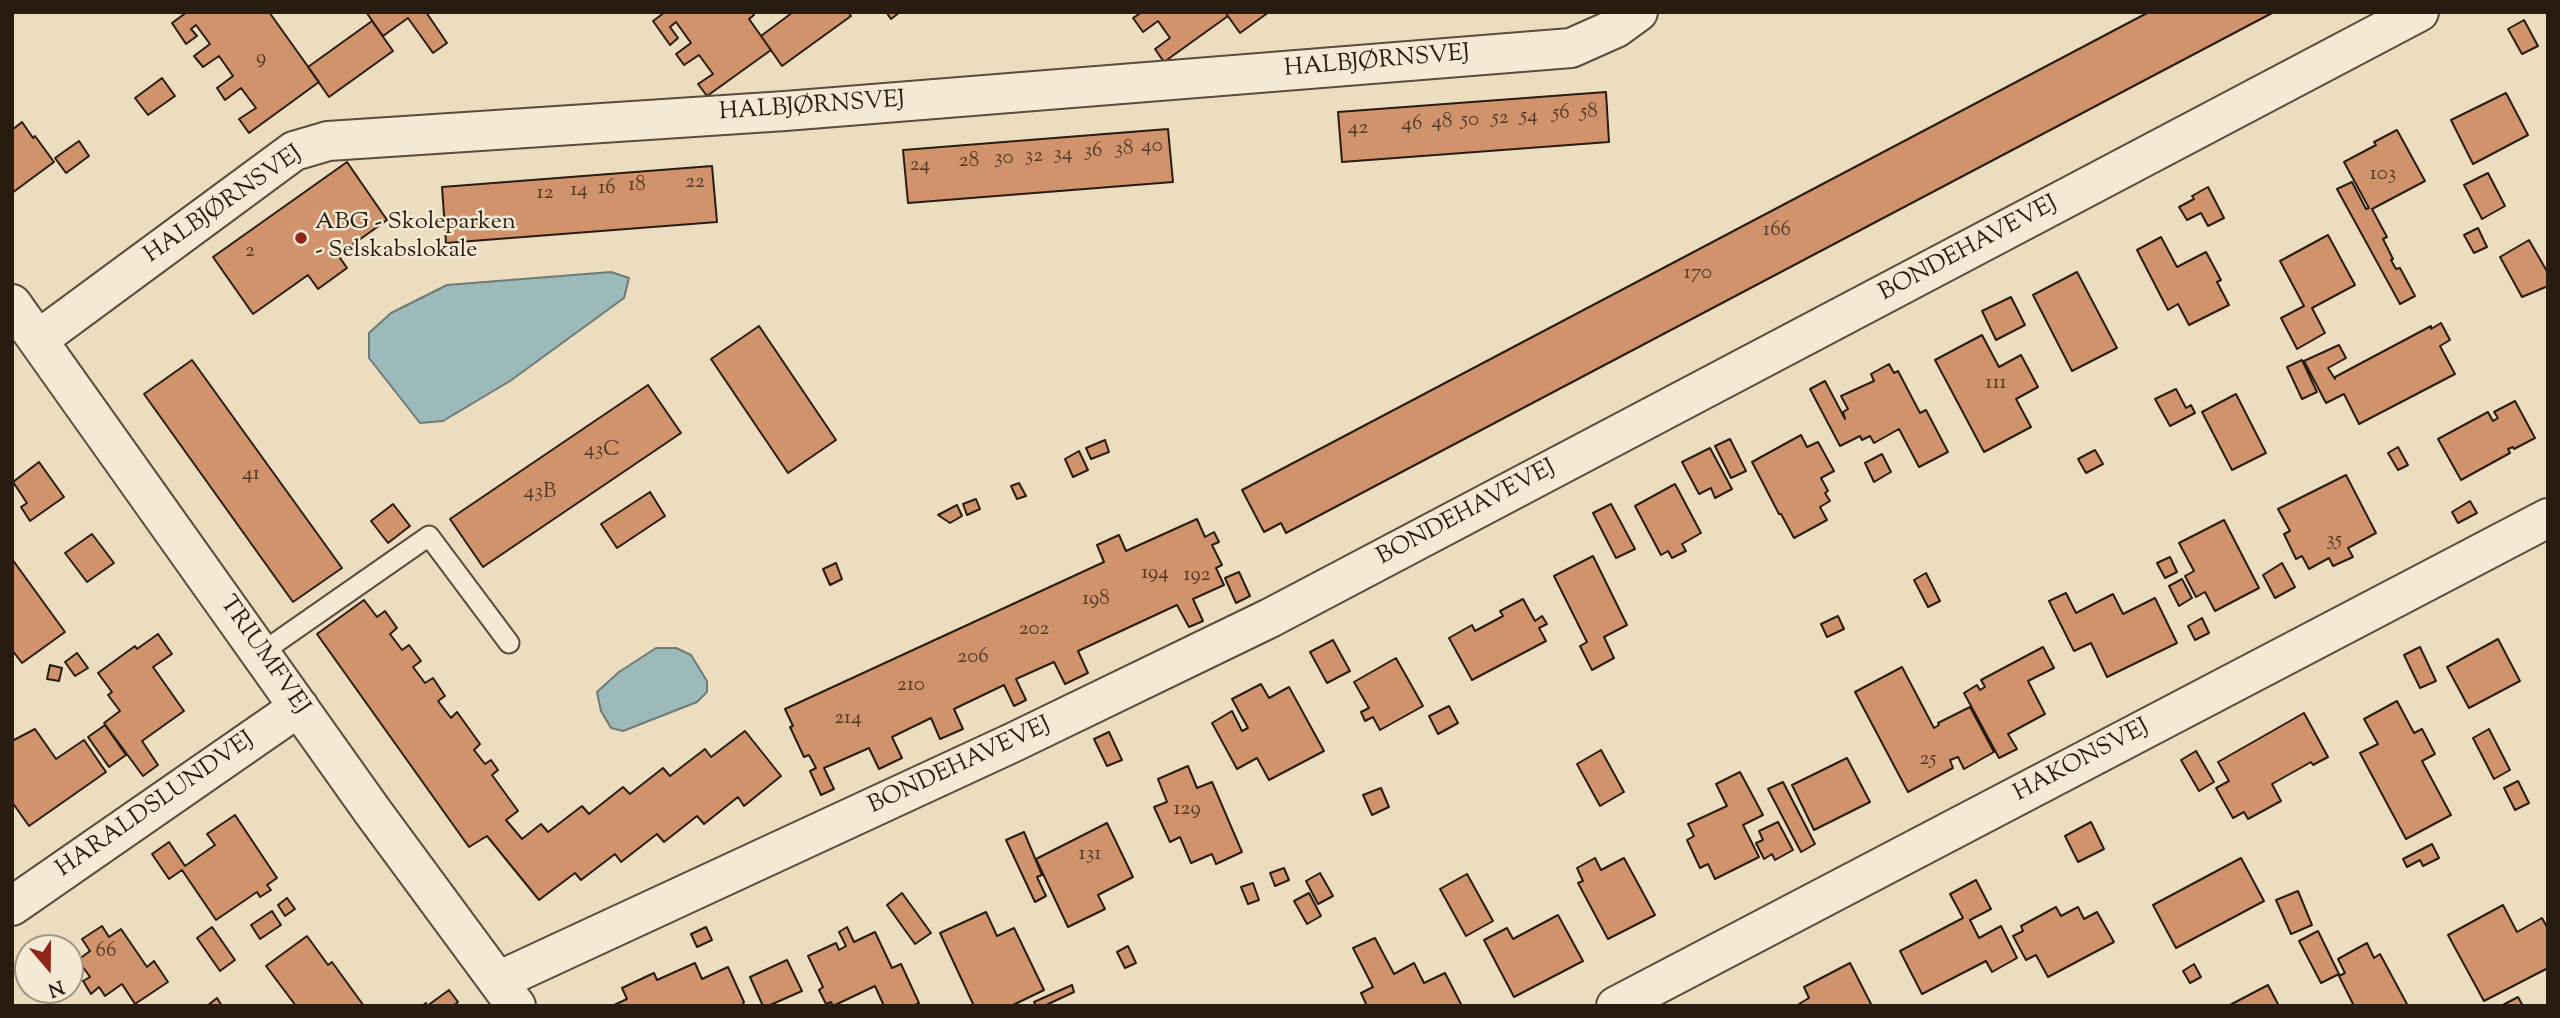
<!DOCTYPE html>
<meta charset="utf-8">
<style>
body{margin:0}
#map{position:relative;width:2560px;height:1018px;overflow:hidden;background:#edddbf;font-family:"Sorts Mill Goudy",serif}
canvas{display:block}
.frame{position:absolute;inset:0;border:14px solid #281c11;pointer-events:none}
.north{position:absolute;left:14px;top:934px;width:70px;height:70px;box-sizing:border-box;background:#f3e9d5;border:2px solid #a29787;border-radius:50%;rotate:160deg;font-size:19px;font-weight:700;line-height:28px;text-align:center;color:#281c11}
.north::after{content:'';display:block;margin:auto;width:24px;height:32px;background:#8f2418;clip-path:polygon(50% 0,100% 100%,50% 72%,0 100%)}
</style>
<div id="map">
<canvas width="2560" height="1018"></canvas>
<div class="frame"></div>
<div class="north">N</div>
</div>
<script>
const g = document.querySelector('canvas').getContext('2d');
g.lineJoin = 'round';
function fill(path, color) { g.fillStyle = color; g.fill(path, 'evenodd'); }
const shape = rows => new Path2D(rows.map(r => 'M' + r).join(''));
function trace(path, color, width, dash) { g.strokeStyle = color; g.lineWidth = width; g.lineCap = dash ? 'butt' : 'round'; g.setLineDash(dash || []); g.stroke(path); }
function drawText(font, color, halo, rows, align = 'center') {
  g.font = font + ' "Sorts Mill Goudy",serif'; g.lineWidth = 5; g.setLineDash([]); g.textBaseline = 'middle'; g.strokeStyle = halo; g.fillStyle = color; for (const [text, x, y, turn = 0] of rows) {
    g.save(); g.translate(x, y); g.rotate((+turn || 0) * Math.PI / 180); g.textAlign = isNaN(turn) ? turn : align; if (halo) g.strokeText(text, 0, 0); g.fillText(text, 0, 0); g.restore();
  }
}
const water = shape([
 [611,272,629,278,624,298,510,381,443,421,420,423,369,358,369,333,391,313,447,285,611,272],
 [656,648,676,648,691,655,707,681,707,692,697,702,623,731,611,728,601,711,597,692,619,672,656,648]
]);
fill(water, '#9dbabb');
trace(water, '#6e7b77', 2);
const building = shape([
 [269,12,319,82,249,133,239,119,256,108,241,88,225,100,217,88,233,76,219,56,203,67,194,56,210,44,196,25,191,29,197,36,186,44,172,23,187,12,269,12],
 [366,12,426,12,447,43,433,53,408,18,383,36,366,12],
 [665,12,752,12,754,15,749,19,771,50,707,96,698,84,713,74,699,55,684,65,676,54,691,43,676,22,670,27,678,38,670,45,653,21,665,12],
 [793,12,848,12,851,16,782,66,761,36,793,12],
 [886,12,900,12,891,19,886,12],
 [1142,12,1225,12,1228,16,1164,62,1155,49,1170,38,1158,21,1143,32,1133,18,1142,12],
 [1225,12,1269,12,1240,33,1225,12],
 [2149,12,2274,12,1286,533,1281,523,1264,532,1242,490,2149,12],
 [2524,20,2538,46,2522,54,2508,29,2524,20],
 [372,21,393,51,329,97,308,67,372,21],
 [162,78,175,96,148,115,135,98,162,78],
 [1606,92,1609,142,1342,162,1338,112,1606,92],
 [2506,93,2528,135,2473,164,2451,120,2506,93],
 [22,122,33,138,35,136,54,162,12,193,12,130,22,122],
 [1168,129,1173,182,908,203,903,150,1168,129],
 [2397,130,2425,181,2372,209,2387,237,2383,239,2393,259,2391,260,2396,269,2400,268,2415,296,2400,304,2337,189,2352,182,2366,209,2369,208,2344,162,2376,145,2374,142,2397,130],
 [79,141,89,156,66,173,55,158,79,141],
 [347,162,387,220,338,255,347,268,318,289,308,275,253,314,213,257,347,162],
 [712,166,717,222,446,243,442,187,712,166],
 [2488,173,2505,206,2482,219,2464,185,2488,173],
 [2208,187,2224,218,2208,226,2201,213,2187,220,2179,207,2194,199,2192,196,2208,187],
 [2478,228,2487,247,2474,253,2464,235,2478,228],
 [2328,235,2355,285,2312,308,2325,333,2297,349,2281,318,2304,306,2280,261,2328,235],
 [2161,237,2177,267,2206,252,2221,280,2217,282,2229,305,2189,325,2178,304,2168,310,2137,250,2161,237],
 [2529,240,2548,273,2548,286,2522,297,2500,257,2529,240],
 [2077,272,2117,348,2072,371,2033,295,2077,272],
 [2011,297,2025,325,1996,340,1982,311,2011,297],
 [2441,323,2450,340,2440,346,2455,374,2359,424,2344,394,2326,403,2304,361,2339,345,2346,358,2328,368,2335,379,2335,377,2431,326,2431,329,2441,323],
 [759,326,836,440,788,473,711,359,759,326],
 [1982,335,1999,367,2021,355,2038,387,2016,399,2031,427,1984,452,1935,360,1982,335],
 [192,360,342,568,293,602,144,394,192,360],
 [2302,360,2317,392,2302,399,2287,367,2302,360],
 [1889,364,1894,373,1898,371,1920,413,1926,410,1948,452,1919,467,1899,429,1874,443,1870,436,1862,440,1860,436,1840,446,1810,389,1825,381,1845,419,1843,412,1848,409,1841,396,1874,381,1871,374,1889,364],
 [648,385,681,433,483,567,450,519,648,385],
 [2176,389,2186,408,2191,405,2195,413,2170,426,2155,399,2176,389],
 [2236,394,2266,453,2232,470,2202,412,2236,394],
 [2515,401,2535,438,2514,449,2513,447,2508,449,2510,453,2461,480,2438,439,2488,412,2493,421,2498,418,2494,412,2515,401],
 [1801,435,1807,447,1818,442,1834,471,1821,478,1828,491,1825,493,1830,501,1820,507,1827,520,1794,538,1781,514,1779,514,1752,462,1801,435],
 [1730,439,1746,471,1731,478,1715,446,1730,439],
 [1105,440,1109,452,1091,459,1086,448,1105,440],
 [2398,447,2408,465,2398,470,2388,453,2398,447],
 [1710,448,1732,489,1715,498,1711,488,1699,494,1682,462,1710,448],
 [2095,450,2103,464,2086,473,2078,459,2095,450],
 [1079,451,1088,470,1073,477,1065,459,1079,451],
 [1882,454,1891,472,1874,482,1865,463,1882,454],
 [39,462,64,497,30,521,21,507,27,503,13,482,39,462],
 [2346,475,2376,533,2348,548,2353,557,2333,566,2329,558,2309,569,2302,556,2296,559,2284,534,2290,531,2278,509,2346,475],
 [1019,483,1026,496,1017,499,1011,486,1019,483],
 [1675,484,1701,533,1682,544,1686,551,1672,558,1668,551,1661,555,1635,506,1675,484],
 [650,492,665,516,617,548,601,524,650,492],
 [976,499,980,509,967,515,963,504,976,499],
 [2470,501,2477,513,2458,523,2452,512,2470,501],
 [393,504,410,526,388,543,371,521,393,504],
 [1611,504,1635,549,1616,558,1593,513,1611,504],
 [957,505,962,516,950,523,938,515,957,505],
 [1197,519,1205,537,1214,532,1219,542,1212,545,1222,565,1216,568,1224,585,1193,599,1203,621,1189,627,1177,605,1078,651,1088,673,1065,684,1054,662,1016,679,1026,700,1014,706,1004,685,954,709,963,729,940,739,931,718,892,737,902,758,879,769,869,748,824,768,834,789,821,795,810,771,816,768,809,755,804,757,790,727,793,726,785,709,1104,562,1097,545,1119,535,1126,551,1197,519],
 [2224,520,2259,588,2215,611,2205,592,2196,597,2185,576,2194,571,2179,543,2224,520],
 [92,534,114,563,87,582,65,553,92,534],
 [1593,556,1627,625,1604,637,1614,658,1592,670,1580,646,1587,642,1554,576,1593,556],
 [2170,557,2177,572,2165,578,2157,563,2170,557],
 [12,559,65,632,22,663,12,650,12,559],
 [836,563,842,579,830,585,823,569,836,563],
 [2282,563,2295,587,2275,598,2263,575,2282,563],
 [1239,572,1250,596,1236,603,1225,578,1239,572],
 [1926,573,1940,601,1928,607,1914,580,1926,573],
 [2182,579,2192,598,2179,606,2169,586,2182,579],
 [2066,593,2076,613,2113,594,2123,614,2155,598,2177,643,2107,677,2091,643,2074,651,2049,601,2066,593],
 [1523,599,1535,621,1542,616,1547,624,1539,628,1546,641,1472,680,1449,638,1472,625,1475,631,1503,616,1500,611,1523,599],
 [364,600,377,617,385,611,397,628,390,634,402,650,409,645,421,661,413,667,425,683,433,678,445,696,438,701,451,718,457,712,480,744,474,750,485,764,491,760,498,770,492,775,518,811,506,820,522,839,541,824,548,832,582,806,589,814,623,787,630,794,663,768,670,776,705,749,711,757,745,731,781,776,744,806,738,797,704,824,697,816,664,842,657,834,621,862,615,854,581,880,575,873,539,900,487,836,469,847,317,634,364,600],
 [1838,616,1844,629,1827,637,1821,624,1838,616],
 [2202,618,2209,633,2195,640,2188,626,2202,618],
 [158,634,172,654,153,667,184,711,142,741,158,765,143,776,104,723,120,711,108,695,112,692,98,673,135,646,137,649,158,634],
 [2498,639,2520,681,2469,708,2447,667,2498,639],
 [1333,640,1350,671,1327,683,1310,652,1333,640],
 [2043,647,2054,668,2028,681,2045,714,2008,734,2017,749,1999,758,1964,693,1977,685,1980,690,1985,687,1981,680,2043,647],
 [2420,647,2436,681,2420,688,2404,655,2420,647],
 [77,653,88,668,75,676,65,662,77,653],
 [1396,658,1423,706,1380,730,1373,717,1365,721,1361,712,1369,708,1354,682,1396,658],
 [50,665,62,668,59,681,47,679,50,665],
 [1902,667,1934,728,1939,725,1938,723,1970,707,1994,752,1964,769,1958,757,1950,760,1953,768,1908,792,1855,692,1902,667],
 [1261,684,1269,698,1289,687,1324,751,1269,780,1257,758,1237,769,1212,723,1232,711,1242,731,1248,728,1232,699,1261,684],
 [2397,701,2414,733,2422,729,2435,754,2422,761,2451,815,2406,839,2360,753,2378,744,2364,719,2397,701],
 [1449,706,1458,723,1438,734,1429,716,1449,706],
 [2304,713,2328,757,2313,765,2311,762,2272,784,2281,801,2248,819,2244,812,2233,818,2216,788,2229,781,2218,762,2304,713],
 [105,725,126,755,109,767,88,737,105,725],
 [35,729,56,759,84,740,106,772,29,826,12,802,12,741,35,729],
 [2489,729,2510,770,2494,779,2473,738,2489,729],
 [1109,732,1122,760,1107,766,1094,739,1109,732],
 [1601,750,1624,792,1600,806,1577,764,1601,750],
 [2196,751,2214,782,2199,791,2181,760,2196,751],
 [1847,758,1870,802,1814,830,1792,785,1847,758],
 [1188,766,1197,788,1212,782,1242,852,1216,864,1212,854,1191,863,1180,837,1170,842,1154,807,1167,802,1158,779,1188,766],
 [1740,772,1763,815,1743,825,1759,857,1715,879,1708,864,1700,868,1687,840,1694,836,1688,824,1727,806,1716,784,1740,772],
 [2518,781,2529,803,2515,810,2504,788,2518,781],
 [1783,782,1815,844,1801,852,1768,789,1783,782],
 [1381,788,1389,807,1372,815,1363,795,1381,788],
 [235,815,277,878,267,885,271,890,260,897,257,892,216,920,182,870,169,879,152,854,169,842,185,866,215,845,207,834,235,815],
 [1778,822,1793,850,1775,860,1772,854,1764,859,1756,843,1763,840,1759,831,1778,822],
 [2091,822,2104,849,2078,862,2065,836,2091,822],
 [1107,823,1133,877,1098,895,1105,909,1068,927,1036,859,1107,823],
 [1024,832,1042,875,1037,877,1046,896,1035,902,1006,840,1024,832],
 [2432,844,2439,858,2423,866,2420,860,2407,867,2403,859,2432,844],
 [1595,858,1601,870,1624,858,1655,915,1608,939,1578,883,1583,881,1577,868,1595,858],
 [2241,858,2264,901,2176,948,2153,905,2241,858],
 [1284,868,1289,880,1275,886,1270,873,1284,868],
 [1320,873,1333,896,1318,904,1306,881,1320,873],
 [1467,874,1493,921,1466,936,1440,889,1467,874],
 [1976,880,1991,909,1970,920,1979,938,2001,926,2017,958,1992,972,1986,961,1922,994,1900,951,1963,918,1950,894,1976,880],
 [1253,883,1259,900,1248,904,1241,887,1253,883],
 [2298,891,2312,925,2291,934,2276,900,2298,891],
 [902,893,931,933,915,944,887,905,902,893],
 [1309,893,1321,916,1307,924,1294,901,1309,893],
 [287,898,295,909,285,916,278,905,287,898],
 [2503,905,2517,932,2542,918,2548,929,2548,968,2484,1001,2448,935,2503,905],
 [2056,907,2061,916,2078,907,2084,919,2097,912,2114,942,2048,977,2036,955,2026,960,2013,936,2023,931,2021,926,2056,907],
 [272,911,281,925,260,939,251,925,272,911],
 [986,912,997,936,1014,928,1044,990,1011,1006,974,1006,940,933,986,912],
 [1558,915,1583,961,1514,997,1484,940,1507,928,1513,939,1558,915],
 [102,926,109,937,121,929,147,967,154,961,168,982,135,1004,122,984,105,996,99,987,91,994,83,981,90,977,78,960,90,951,82,939,102,926],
 [212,927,235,960,220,971,197,938,212,927],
 [706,927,712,940,697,947,691,934,706,927],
 [847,927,854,942,875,932,892,968,901,964,919,1003,913,1006,884,1006,875,986,833,1006,831,1002,826,1004,819,990,823,987,808,956,836,943,839,950,846,946,839,932,847,927],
 [2318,931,2339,974,2321,983,2299,941,2318,931],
 [307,936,328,965,332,962,364,1006,296,1006,266,966,307,936],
 [1375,938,1394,974,1414,963,1424,983,1445,973,1462,1006,1367,1006,1361,993,1373,987,1353,948,1375,938],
 [2367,943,2374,958,2380,954,2408,1006,2354,1006,2339,976,2345,973,2338,959,2367,943],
 [1128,946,1136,963,1125,968,1117,952,1128,946],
 [787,960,802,991,768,1006,763,1006,750,977,787,960],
 [695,963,702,979,728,967,744,1002,742,1006,612,1006,627,999,622,988,654,973,657,980,695,963],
 [1850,963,1872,1006,1800,1006,1799,1004,1809,998,1804,987,1850,963],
 [2194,964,2201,977,2190,983,2183,971,2194,964],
 [1072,985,1074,992,1044,1006,1036,1006,1034,1002,1072,985],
 [2268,985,2279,1006,2228,1006,2268,985],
 [449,990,458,1002,453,1006,422,1006,426,1003,427,1006,449,990],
 [2518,997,2523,1006,2501,1006,2518,997],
 [217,998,222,1006,207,1006,217,998]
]);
fill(building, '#d1936c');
trace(building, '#281c11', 2);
const service = shape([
 [261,653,429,536,509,643]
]);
const minor = shape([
 [12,304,373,812,516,1006],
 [39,339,294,151,328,141,785,111,1571,48,1616,28,1638,12],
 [12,906,299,707],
 [498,981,1014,742,1270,618,2419,12],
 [1616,1006,2548,518]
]);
trace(service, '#594c3c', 23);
trace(minor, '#594c3c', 42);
trace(service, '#f3e9d5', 19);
trace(minor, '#f3e9d5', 38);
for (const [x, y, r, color] of [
 [301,238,7,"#8f2418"]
]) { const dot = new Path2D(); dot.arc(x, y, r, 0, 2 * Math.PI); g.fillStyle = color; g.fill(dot); trace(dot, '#f3e9d5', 2.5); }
drawText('21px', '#523a28', null, [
 ["9",261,59],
 ["58",1589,113],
 ["56",1561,114],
 ["54",1529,117],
 ["52",1500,119],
 ["50",1470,121],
 ["48",1442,123],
 ["46",1412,125],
 ["42",1358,129],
 ["40",1152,147],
 ["38",1124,150],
 ["36",1093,152],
 ["34",1063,155],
 ["32",1034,157],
 ["30",1004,159],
 ["28",969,162],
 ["24",920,166],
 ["103",2383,175],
 ["22",695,183],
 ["18",637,186],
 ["16",607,189],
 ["14",579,191],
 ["12",545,194],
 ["166",1777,231],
 ["2",250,252],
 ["170",1698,274],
 ["111",1996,384],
 ["43C",602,451],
 ["41",251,475],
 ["43B",540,493],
 ["35",2334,541],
 ["194",1155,574],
 ["192",1197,576],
 ["198",1096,600],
 ["202",1034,630],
 ["206",973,658],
 ["210",911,686],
 ["214",848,719],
 ["25",1928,760],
 ["129",1187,810],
 ["131",1090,855],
 ["66",106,952]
]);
drawText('24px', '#281c11', '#f3e9d5', [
 ["HALBJØRNSVEJ",1377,63,-5],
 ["HALBJØRNSVEJ",812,108,-4],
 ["HALBJØRNSVEJ",224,206,-35],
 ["BONDEHAVEVEJ",1969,250,-28],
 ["BONDEHAVEVEJ",1467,514,-28],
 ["TRIUMFVEJ",263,656,55],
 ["HAKONSVEJ",2082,762,-28],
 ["BONDEHAVEVEJ",960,767,-25],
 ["HARALDSLUNDVEJ",156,806,-35]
]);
drawText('24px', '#281c11', '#f3e9d5', [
 ["ABG - Skoleparken",315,224],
 ["- Selskabslokale",315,252]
], 'left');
</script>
